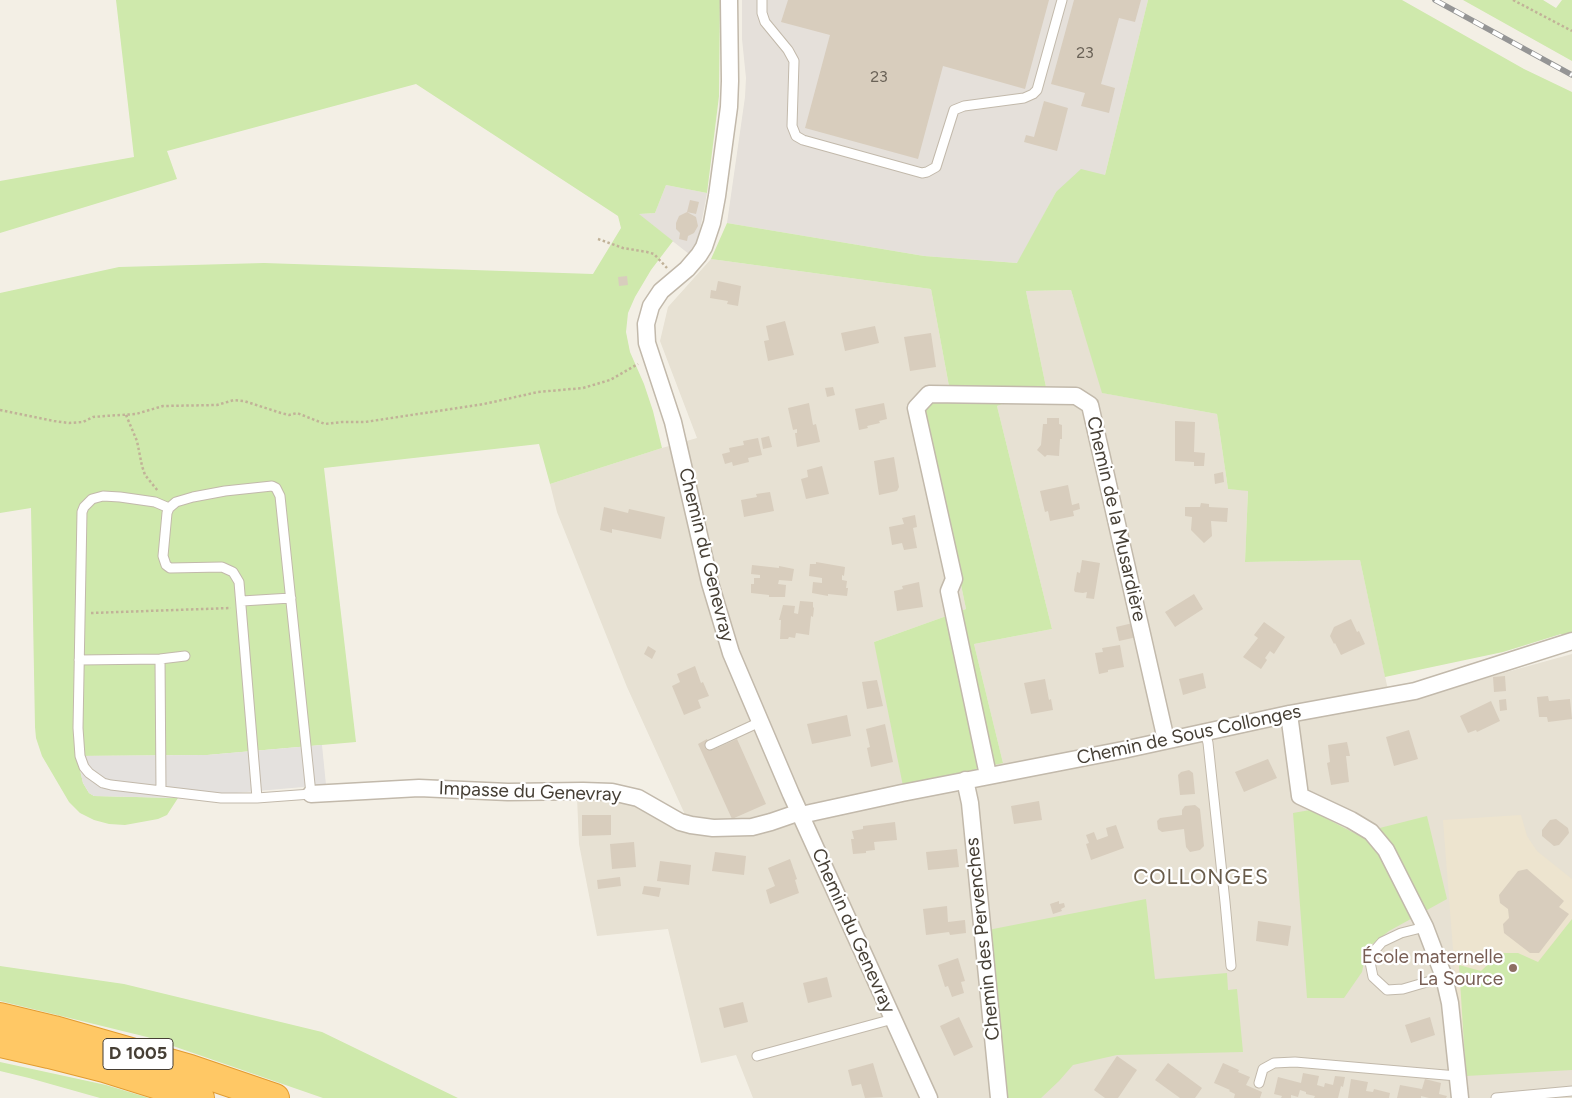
<!DOCTYPE html>
<meta charset="utf-8">
<style>
body{margin:0}
canvas{display:block;background:#f3efe5}
</style>
<canvas width="1572" height="1098"></canvas>
<script>
const g = document.querySelector('canvas').getContext('2d');
g.lineJoin = 'round';
function fill(path, color) { g.fillStyle = color; g.fill(path, 'evenodd'); }
const shape = rows => new Path2D(rows.map(r => 'M' + r).join(''));
function trace(path, color, width, dash) { g.strokeStyle = color; g.lineWidth = width; g.lineCap = dash ? 'butt' : 'round'; g.setLineDash(dash || []); g.stroke(path); }
function drawText(font, color, halo, rows, align = 'center') {
  g.font = font + ' Figtree,sans-serif'; g.lineWidth = 4.5; g.setLineDash([]); g.textBaseline = 'middle'; g.strokeStyle = halo; g.fillStyle = color; for (const [text, x, y, turn = 0] of rows) {
    g.save(); g.translate(x, y); g.rotate((+turn || 0) * Math.PI / 180); g.textAlign = isNaN(turn) ? turn : align; if (halo) g.strokeText(text, 0, 0); g.fillText(text, 0, 0); g.restore();
  }
}
fill(shape([
 [711,259,931,289,949,386,925,409,966,609,874,642,1003,763,974,644,1052,629,997,406,1046,387,1026,291,1071,290,1103,393,1217,414,1228,489,1248,490,1245,562,1360,560,1391,704,1572,654,1572,1098,753,1098,736,1055,701,1063,668,929,597,936,579,844,577,797,609,797,687,819,627,687,557,512,550,484,662,448,697,438,660,341,668,307]
]), '#e7e1d3');
fill(shape([
 [742,0,1148,0,1105,175,1056,192,1018,263,924,256,727,223,745,97,746,78,742,39],
 [666,185,707,193,698,240,689,254,638,214,655,213]
]), '#e5e0da');
fill(shape([
 [1521,815,1527,836,1537,851,1572,879,1572,1056,1462,1066,1443,820]
]), '#ede4cf');
fill(shape([
 [116,0,720,0,719,96,707,193,666,185,655,213,639,214,673,241,651,270,635,297,628,313,626,332,630,352,644,384,653,411,662,448,550,484,539,444,324,468,356,742,207,755,77,756,83,783,89,793,94,796,178,798,167,815,158,819,125,825,109,824,94,820,80,813,69,802,42,756,36,738,35,727,31,508,0,513,0,293,119,267,264,263,593,274,621,228,618,216,416,84,167,151,177,179,0,233,0,181,134,157],
 [1148,0,1402,0,1524,69,1572,92,1572,644,1561,634,1503,652,1385,677,1360,560,1245,562,1248,491,1228,489,1217,414,1102,393,1071,290,1026,291,1046,387,997,406,1052,629,974,644,1003,763,903,786,874,642,966,609,925,409,949,386,931,289,711,259,727,223,924,256,1017,263,1056,192,1081,169,1105,175],
 [1463,0,1543,0,1556,8,1562,0,1572,0,1572,61],
 [1310,810,1356,834,1427,816,1447,899,1389,931,1367,948,1362,972,1344,998,1307,998,1293,813],
 [1146,899,1155,979,1227,973,1228,990,1237,989,1243,1052,1117,1055,1073,1065,1059,1081,1041,1098,1005,1098,988,930],
 [1572,919,1572,1070,1466,1076,1459,965,1481,971,1500,953,1518,953,1538,962],
 [0,966,124,984,322,1032,458,1098,323,1098,147,1037,0,1001],
 [0,1062,106,1085,149,1098,100,1098,29,1078,0,1071]
]), '#cfe9ac');
fill(shape([
 [322,745,326,785,178,798,94,796,89,793,83,783,77,756,207,755]
]), '#e4e1de');
fill(shape([
 [788,0,1049,0,1025,89,943,66,918,159,805,128,830,35,781,22],
 [1074,0,1141,0,1135,22,1119,18,1101,84,1115,88,1109,113,1081,106,1085,93,1051,84],
 [1044,101,1068,108,1057,151,1024,142,1026,135,1034,137],
 [690,200,699,202,696,214,687,212],
 [687,212,696,217,698,226,694,233,688,236,687,241,679,239,680,233,676,229,676,223,679,216],
 [627,276,628,285,619,286,618,277],
 [718,281,741,286,738,306,727,304,728,301,710,298,711,290,716,291],
 [785,321,794,355,768,361,764,341,769,340,766,326],
 [875,326,879,343,845,351,841,333],
 [931,333,936,367,910,371,904,337],
 [833,387,835,395,827,397,825,388],
 [809,403,813,425,816,424,820,442,797,447,795,433,797,433,797,429,793,430,788,408],
 [884,403,887,419,879,421,880,423,867,426,868,428,859,430,855,409],
 [1047,418,1059,418,1059,424,1062,425,1062,439,1060,439,1059,456,1047,455,1045,457,1037,450,1041,445,1043,424,1047,424],
 [1175,421,1195,422,1194,452,1205,453,1204,466,1194,466,1194,462,1175,461],
 [769,436,772,447,763,449,761,438],
 [758,438,762,455,748,458,749,462,733,466,732,462,725,464,722,454,730,452,729,448,744,445,743,441],
 [894,457,899,487,897,491,879,495,874,461],
 [822,466,829,494,806,499,801,479,808,477,807,470],
 [1223,472,1224,482,1215,484,1214,474],
 [1068,485,1072,505,1079,503,1080,509,1073,511,1074,516,1050,521,1048,511,1045,512,1040,491],
 [770,492,774,511,744,517,741,500,757,497,756,494],
 [1201,503,1209,504,1209,507,1228,508,1227,522,1211,521,1212,536,1204,543,1191,530,1192,517,1185,516,1185,507,1200,507],
 [604,507,628,513,629,509,665,517,661,539,612,529,612,533,600,530],
 [915,515,917,527,913,528,917,548,904,550,902,543,892,545,889,527,904,524,902,518],
 [1082,560,1100,563,1094,599,1086,598,1087,592,1083,593,1075,592,1074,590,1077,572,1080,573],
 [816,562,845,567,844,576,842,575,842,580,847,581,846,588,848,588,847,596,828,594,828,596,812,593,813,582,822,583,822,578,809,576,810,564,816,564],
 [752,565,779,568,779,566,794,569,792,581,779,580,778,584,786,585,785,597,769,597,769,595,751,593,751,584,754,584,754,578,760,578,760,575,751,574],
 [919,582,923,607,897,611,894,591,903,589,902,586],
 [1194,594,1203,609,1175,627,1165,612],
 [800,601,813,602,813,607,814,608,813,617,811,616,809,635,796,633,795,638,789,637,788,639,780,639,781,620,779,620,783,605,795,606,794,613,798,614],
 [1351,619,1357,632,1359,631,1365,644,1341,655,1335,643,1334,644,1330,636,1334,627],
 [1264,622,1285,637,1274,654,1270,651,1265,658,1267,660,1261,669,1243,657,1258,638,1254,635],
 [1133,623,1137,637,1119,641,1116,627],
 [1120,645,1124,667,1108,670,1108,672,1099,674,1095,653,1103,652,1102,648],
 [648,646,656,651,652,659,644,654],
 [695,666,701,683,703,682,709,696,698,700,701,708,684,715,672,686,680,682,677,674],
 [1203,673,1206,688,1183,695,1179,679],
 [1505,676,1506,691,1494,692,1493,677],
 [1045,679,1049,700,1051,699,1053,710,1031,714,1024,683],
 [877,680,883,706,867,709,862,682],
 [1548,696,1549,701,1570,699,1572,719,1548,722,1547,717,1539,717,1537,697],
 [1506,699,1507,710,1500,711,1499,700],
 [1491,701,1500,721,1477,732,1476,730,1468,733,1460,716],
 [847,715,851,736,812,744,807,724],
 [885,724,893,762,871,767,867,748,870,747,866,729],
 [1409,730,1418,759,1394,766,1386,737],
 [707,739,712,750,737,739,766,804,732,819,698,744],
 [1347,742,1350,756,1346,756,1349,782,1331,785,1327,763,1330,762,1328,745],
 [1268,759,1277,778,1244,792,1235,772],
 [1189,770,1193,773,1195,794,1180,795,1178,775,1181,772],
 [1039,801,1042,820,1014,824,1011,806],
 [1195,805,1200,809,1204,846,1200,850,1190,852,1186,847,1184,829,1162,832,1158,829,1157,821,1160,818,1182,815,1182,810,1185,806],
 [582,815,611,815,611,835,582,836],
 [1556,819,1568,828,1569,833,1559,845,1554,846,1542,836,1542,830,1550,820],
 [895,822,897,840,874,842,875,850,866,851,866,853,853,854,851,839,854,839,852,831,863,829,863,826],
 [1116,825,1124,848,1091,860,1086,844,1089,843,1086,835,1094,832,1097,840,1108,836,1106,828],
 [634,842,636,867,612,869,610,844],
 [957,849,959,867,928,870,926,852],
 [715,852,746,856,744,875,712,871],
 [790,859,797,879,795,880,799,893,770,904,766,890,775,886,768,868],
 [660,861,691,865,689,885,657,881],
 [1527,869,1564,901,1559,907,1569,914,1539,953,1530,953,1504,933,1503,924,1509,918,1508,909,1500,903,1499,895,1518,871],
 [620,877,621,886,598,889,597,880],
 [644,886,661,888,659,897,642,894],
 [1059,901,1059,904,1064,903,1065,907,1061,909,1062,911,1053,914,1050,904],
 [947,906,948,922,965,920,966,933,950,935,949,932,926,935,923,909],
 [1258,921,1291,926,1288,946,1256,941],
 [958,958,965,981,961,982,964,993,952,997,948,986,945,987,938,965],
 [827,977,832,997,808,1003,803,983],
 [743,1002,748,1022,724,1028,719,1008],
 [959,1017,973,1047,954,1056,940,1026],
 [1430,1017,1435,1035,1411,1043,1405,1025],
 [1117,1056,1137,1070,1118,1098,1105,1098,1094,1090],
 [873,1063,883,1097,865,1098,861,1084,852,1086,848,1070],
 [1168,1063,1202,1088,1195,1098,1180,1098,1155,1080],
 [1223,1063,1239,1070,1238,1072,1250,1077,1246,1085,1262,1092,1260,1098,1234,1098,1235,1094,1229,1091,1230,1090,1214,1083],
 [1303,1073,1319,1076,1317,1085,1324,1087,1325,1083,1333,1085,1335,1076,1345,1077,1343,1087,1341,1086,1338,1098,1314,1098,1315,1096,1306,1094,1306,1092,1300,1090,1298,1097,1291,1095,1291,1098,1281,1098,1282,1096,1274,1094,1278,1077,1301,1083],
 [1351,1079,1368,1082,1366,1091,1373,1092,1374,1089,1390,1093,1389,1098,1348,1098],
 [1425,1079,1441,1083,1439,1094,1447,1096,1446,1098,1429,1098,1421,1096,1421,1098,1397,1098,1400,1085,1422,1089]
]), '#d8cdbd');
const lane = shape([
 [762,0,762,13,765,22,788,50,794,61,792,126,796,136,803,140,922,173,927,172,936,167,954,110,964,106,1024,98,1033,94,1037,90,1062,0],
 [169,508,155,502,120,497,103,496,92,499,84,507,82,512,78,728,80,756,84,767,89,773,103,783,111,785,221,798,257,798,311,794,280,496,276,488,272,486,225,491,193,497,176,502,169,508,167,513,163,556,166,565,170,568,222,567,233,572,239,582,257,798],
 [242,601,291,598],
 [160,659,161,791],
 [79,660,160,659,185,656],
 [1205,732,1208,743,1225,902,1231,966],
 [710,745,760,722],
 [1425,927,1401,933,1382,942,1375,950,1370,962,1373,977,1387,990,1403,989,1444,977],
 [757,1056,893,1019],
 [1259,1083,1263,1069,1274,1063,1295,1062,1457,1076],
 [1496,1098,1572,1091]
]);
const street = shape([
 [729,0,730,81,729,107,717,196,712,223,704,247,699,255,687,269,661,291,651,306,646,324,647,343,673,422,710,583,731,653,791,794,929,1098],
 [1289,714,1300,796,1351,820,1371,832,1386,850,1425,927,1444,977,1450,1003,1460,1098],
 [988,775,949,591,954,579,916,408,929,394,1076,396,1090,405,1166,740],
 [965,780,970,803,999,1098],
 [311,794,419,788,508,792,583,791,612,792,638,798,680,822,691,825,713,828,752,827,771,822,800,812],
 [801,815,902,793,1123,750,1289,714,1415,691,1572,641]
]);
const highway = shape([
 [0,1017,54,1030,190,1069,275,1098],
 [0,1043,49,1054,104,1068,200,1098]
]);
trace(lane, '#c2b9ab', 11);
trace(street, '#c2b9ab', 19);
trace(highway, '#e29c30', 30);
trace(shape([
 [1513,0,1572,31],
 [598,239,623,248,647,252,654,254,667,268],
 [0,410,54,421,69,423,83,422,93,417,105,416,136,414,163,406,217,405,234,400,244,401,281,413,289,415,297,413,325,424,342,422,365,422,484,404,538,392,583,388,610,380,638,364],
 [126,415,137,441,142,466,145,475,158,491],
 [91,613,231,608]
]), '#c1b298', 2.5, [2.5, 2.5]);
trace(lane, '#fff', 9);
trace(street, '#fff', 16);
trace(highway, '#ffc865', 28);
const rail = shape([
 [1435,0,1572,75]
]);
trace(rail, '#959595', 5.5);
trace(rail, '#fff', 4, [11]);
for (const [x, y, r, color] of [
 [1513,968,5,"#8d6e63"]
]) { const dot = new Path2D(); dot.arc(x, y, r, 0, 2 * Math.PI); g.fillStyle = color; g.fill(dot); trace(dot, '#fff', 2); }
drawText('16px', '#6a6257', null, [
 ["23",1085,53],
 ["23",879,77]
]);
for (const [x, y, w] of [
 [138,1054,70]
]) { const box = new Path2D(); box.roundRect(x - w / 2, y - 15.5, w, 31, 4); g.fillStyle = '#fff'; g.fill(box); trace(box, '#463f35', 1); }
drawText('bold 18px', '#463f35', null, [
 ["D 1005",138,1054]
]);
drawText('19px', '#463f35', '#fff', [
 ["Chemin de la Musardière",1116,519,77],
 ["Chemin du Genevray",706,555,76],
 ["Chemin de Sous Collonges",1189,735,-12],
 ["Impasse du Genevray",530,792,2],
 ["Chemin du Genevray",853,931,66],
 ["Chemin des Pervenches",983,939,-96]
]);
drawText('19px', '#785e54', '#fff', [
 ["École maternelle",1503,957],
 ["La Source",1503,979]
], 'right');
g.letterSpacing = '1px';
drawText('21px', '#695c4b', '#fff', [
 ["COLLONGES",1201,878]
]);
g.letterSpacing = '0px';
</script>
